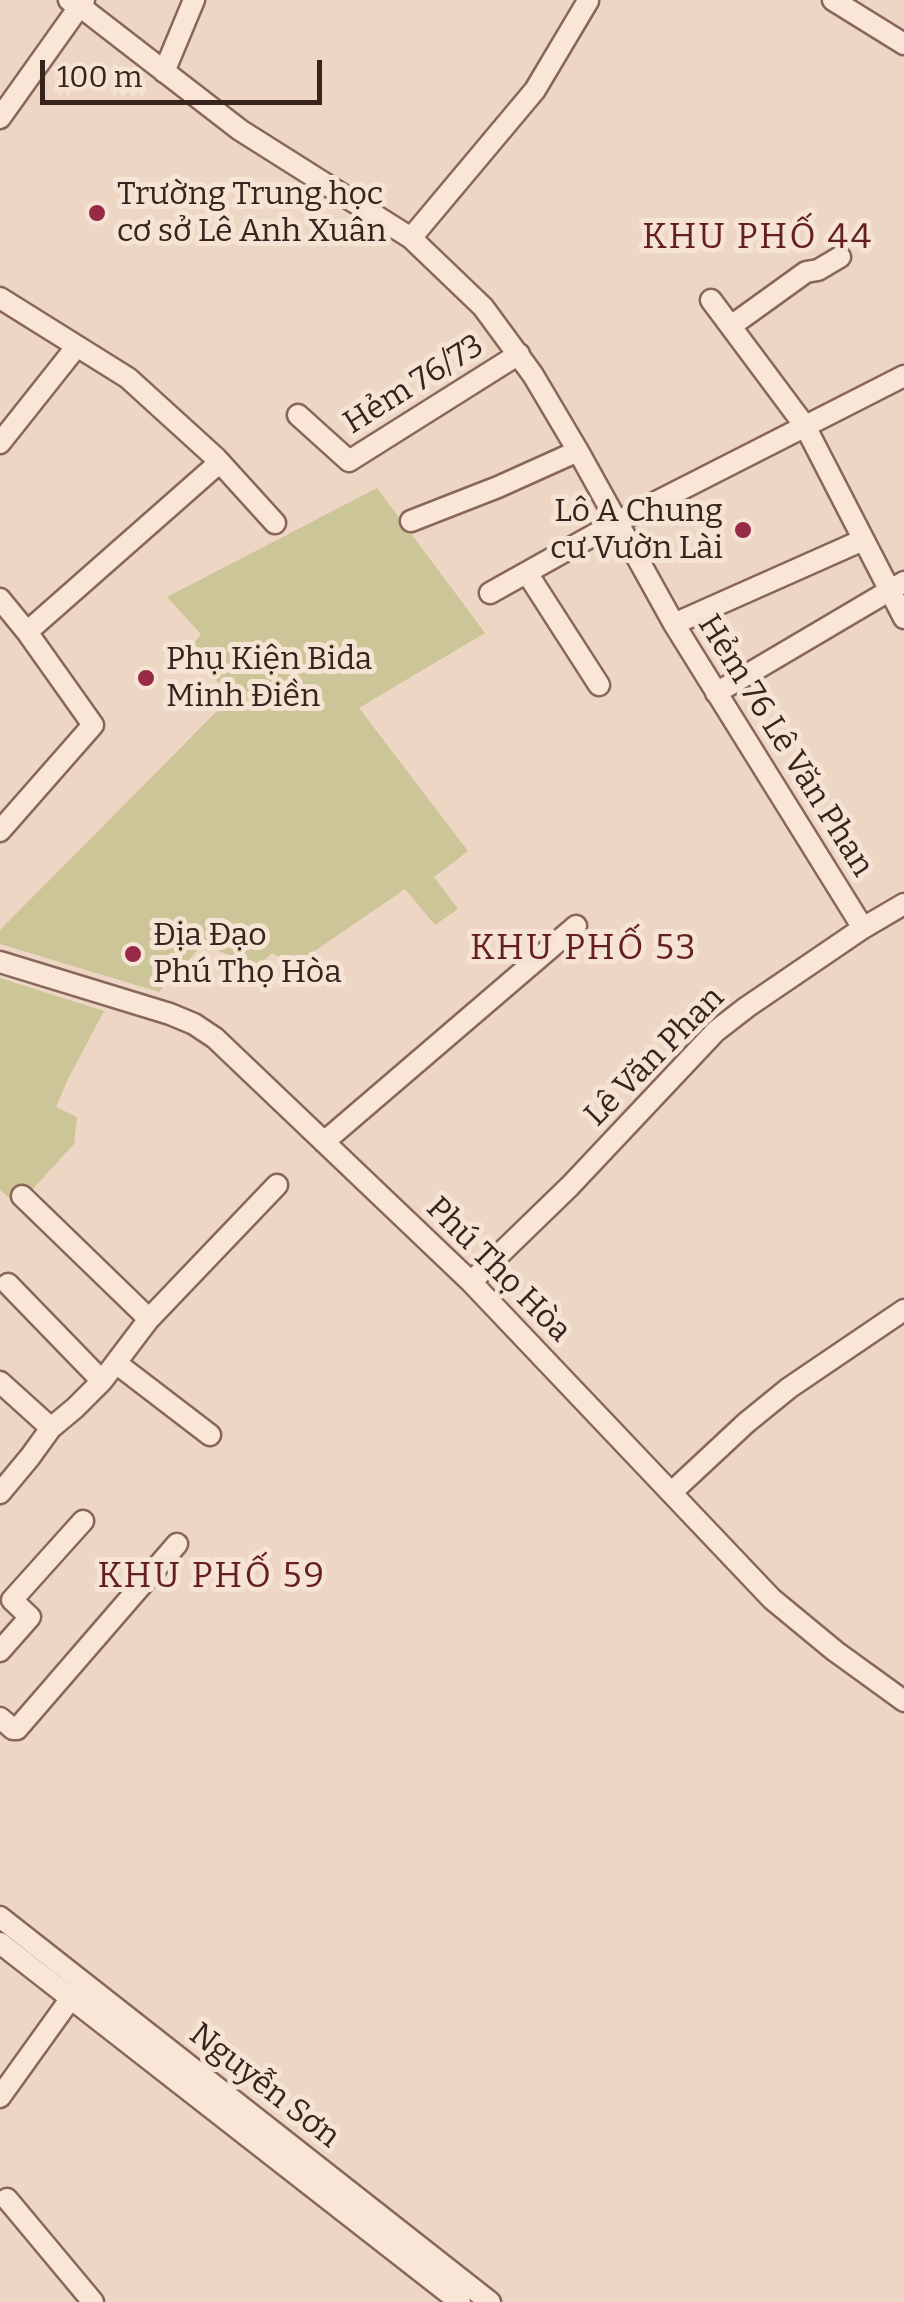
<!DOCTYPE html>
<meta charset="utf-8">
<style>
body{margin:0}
#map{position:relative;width:904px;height:2302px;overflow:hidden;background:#eed6c4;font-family:Bitter,serif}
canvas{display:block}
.scale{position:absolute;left:40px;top:60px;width:282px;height:45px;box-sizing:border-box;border:5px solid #38241e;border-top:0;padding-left:12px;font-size:30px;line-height:35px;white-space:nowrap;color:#38241e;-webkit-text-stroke:8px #f5e3d3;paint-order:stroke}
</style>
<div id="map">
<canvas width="904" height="2302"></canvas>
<div class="scale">100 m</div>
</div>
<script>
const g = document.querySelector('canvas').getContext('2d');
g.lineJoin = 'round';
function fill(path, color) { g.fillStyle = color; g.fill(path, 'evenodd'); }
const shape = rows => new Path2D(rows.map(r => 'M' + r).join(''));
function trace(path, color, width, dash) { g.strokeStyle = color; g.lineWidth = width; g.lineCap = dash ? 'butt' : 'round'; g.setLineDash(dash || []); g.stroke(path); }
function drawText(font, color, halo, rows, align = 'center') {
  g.font = font + ' Bitter,serif'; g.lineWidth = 10; g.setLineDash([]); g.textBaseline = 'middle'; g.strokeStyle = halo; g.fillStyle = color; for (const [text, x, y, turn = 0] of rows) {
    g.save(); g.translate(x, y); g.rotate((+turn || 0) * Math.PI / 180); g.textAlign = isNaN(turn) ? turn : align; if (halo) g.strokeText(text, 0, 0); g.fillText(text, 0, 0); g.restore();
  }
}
fill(shape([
 [377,488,485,633,359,708,468,851,434,877,458,909,435,925,405,889,293,966,272,953,256,967,203,944,159,992,0,944,0,930,231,697,189,650,201,634,167,597],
 [0,978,104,1011,68,1079,56,1107,77,1117,74,1144,18,1205,0,1190]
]), '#ccc598');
const minor = shape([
 [69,0,81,7,240,130,411,238,483,307,533,375,578,451,674,624,863,928],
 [833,0,904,44],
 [164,72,194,0],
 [0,118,84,0],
 [411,238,535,90,588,1],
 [0,298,128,378,216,458,275,523],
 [711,300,805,426,904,618],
 [731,326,806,272,818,270,840,257],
 [298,415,349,461,519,354],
 [0,443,77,346],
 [411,521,498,487,578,451],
 [527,573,599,685],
 [490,593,617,522,904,376],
 [0,599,27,632,93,725,0,831],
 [674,624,863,540],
 [27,632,220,462],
 [716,693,904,582],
 [0,962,170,1014,194,1024,215,1038,471,1282,772,1599,835,1651,904,1701],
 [324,1142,576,926],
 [22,1196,149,1319],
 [471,1282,570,1186,716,1031,747,1007,863,928,904,904],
 [8,1284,102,1381],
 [116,1363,210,1435],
 [0,1382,51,1428],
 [672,1492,746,1423,789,1388,904,1310],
 [0,1493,30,1457,51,1428,75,1408,102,1381,149,1319,277,1185],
 [0,1651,30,1617,12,1600,83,1521],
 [0,1718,13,1729,17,1729,177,1544],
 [0,1917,490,2302],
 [0,1943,460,2302],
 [0,2097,71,1998],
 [7,2199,93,2302]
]);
trace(minor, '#88675a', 25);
trace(minor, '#f9e6d7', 20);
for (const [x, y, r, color] of [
 [97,213,10,"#972b47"],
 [743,530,10,"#972b47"],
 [146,678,10,"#972b47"],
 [133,954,10,"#972b47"]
]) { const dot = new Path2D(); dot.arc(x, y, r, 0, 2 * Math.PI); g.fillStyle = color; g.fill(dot); trace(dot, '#f5e3d3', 4); }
drawText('32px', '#38241e', '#f5e3d3', [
 ["Trường Trung học",117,195],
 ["cơ sở Lê Anh Xuân",117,232],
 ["Lô A Chung",723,512,"right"],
 ["cư Vườn Lài",723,549,"right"],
 ["Phụ Kiện Bida",166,660],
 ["Minh Điền",166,697],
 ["Địa Đạo",153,936],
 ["Phú Thọ Hòa",153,973]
], 'left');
drawText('32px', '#38241e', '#f5e3d3', [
 ["Hẻm 76/73",414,385,-32],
 ["Hẻm 76 Lê Văn Phan",785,746,58],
 ["Lê Văn Phan",655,1057,-45],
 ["Phú Thọ Hòa",498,1270,45],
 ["Nguyễn Sơn",264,2086,38]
]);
g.letterSpacing = '2.5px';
drawText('35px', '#651e21', '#f5e3d3', [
 ["KHU PHỐ 44",758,238],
 ["KHU PHỐ 53",584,949],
 ["KHU PHỐ 59",212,1577]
]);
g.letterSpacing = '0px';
</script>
